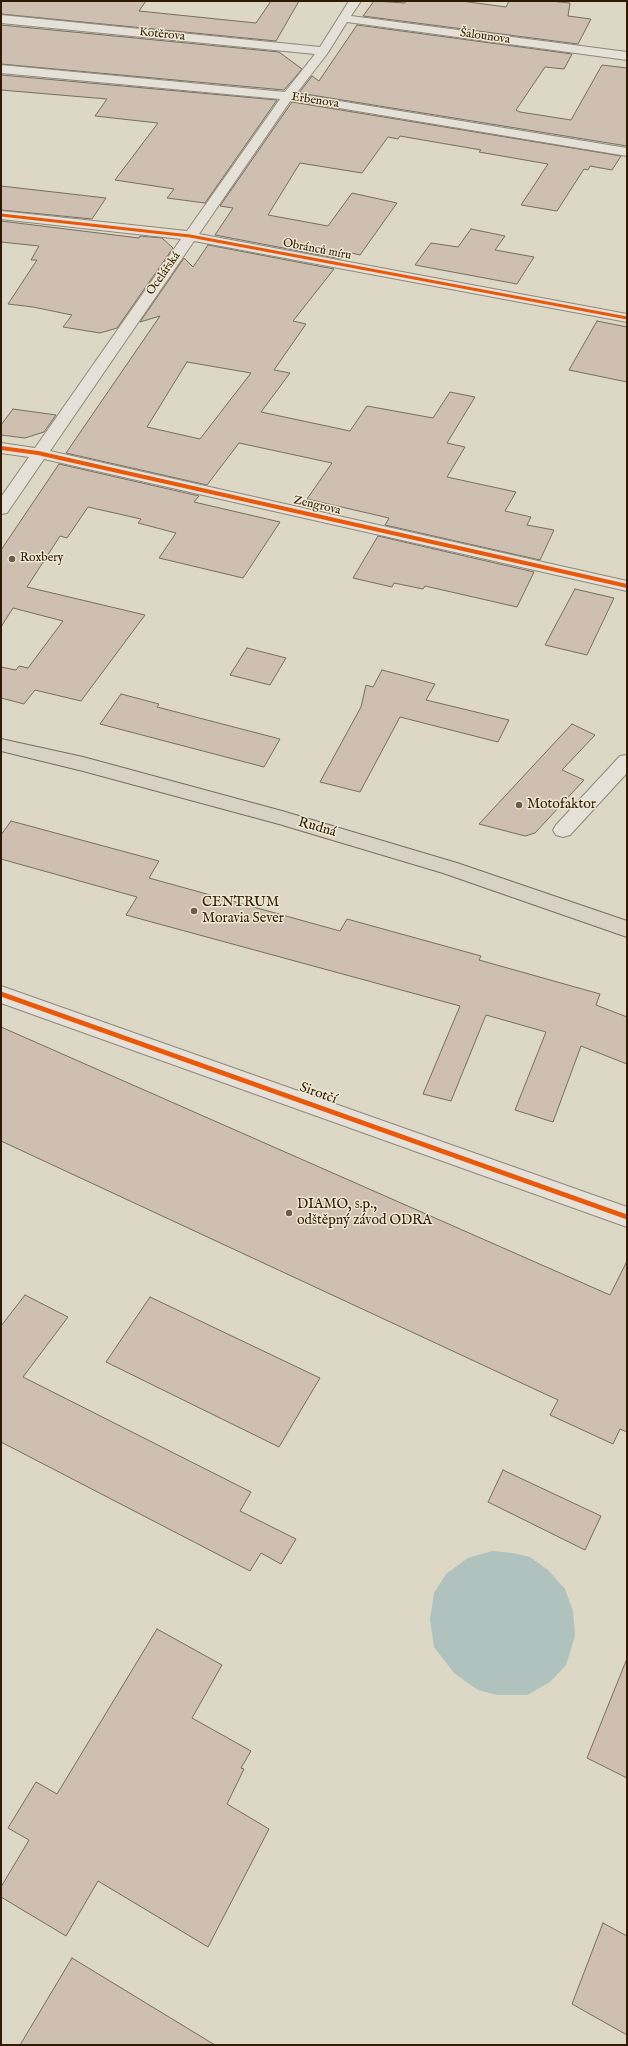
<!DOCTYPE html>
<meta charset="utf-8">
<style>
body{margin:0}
#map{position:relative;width:628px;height:2046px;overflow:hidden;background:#ddd7c5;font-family:"IM FELL English",serif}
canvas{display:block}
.frame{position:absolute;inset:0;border:2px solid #2f1b02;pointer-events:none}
</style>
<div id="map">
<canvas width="628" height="2046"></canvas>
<div class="frame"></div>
</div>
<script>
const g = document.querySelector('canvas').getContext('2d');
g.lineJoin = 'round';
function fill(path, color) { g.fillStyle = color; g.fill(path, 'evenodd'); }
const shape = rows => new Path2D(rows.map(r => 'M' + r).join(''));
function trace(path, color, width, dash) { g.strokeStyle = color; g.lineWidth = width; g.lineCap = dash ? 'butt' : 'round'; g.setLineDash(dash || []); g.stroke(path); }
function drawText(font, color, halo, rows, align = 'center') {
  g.font = font + ' "IM FELL English",serif'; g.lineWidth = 3; g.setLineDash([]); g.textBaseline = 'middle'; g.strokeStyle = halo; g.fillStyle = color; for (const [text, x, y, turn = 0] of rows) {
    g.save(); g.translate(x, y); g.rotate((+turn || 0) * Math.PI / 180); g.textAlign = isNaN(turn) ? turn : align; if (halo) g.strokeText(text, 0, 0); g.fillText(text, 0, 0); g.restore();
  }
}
fill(shape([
 [492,1551,512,1553,530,1557,548,1570,565,1589,573,1611,575,1636,566,1665,550,1682,527,1695,497,1695,478,1690,454,1673,434,1647,430,1619,434,1593,446,1574,468,1558]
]), '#afc2bd');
const building = shape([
 [1,1,146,1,139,11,256,23,271,1,299,1,276,41,1,14,1,1],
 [374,1,405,3,406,1,461,1,506,7,509,1,550,1,570,3,568,16,591,19,578,44,363,16,374,1],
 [1,25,279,52,302,69,284,90,1,64,1,25],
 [357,25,572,54,564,69,545,67,516,110,520,112,571,120,602,65,627,68,627,146,299,93,312,76,319,81,357,25],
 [1,75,277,100,205,203,167,198,174,189,115,180,158,123,95,116,107,99,1,90,1,75],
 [292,102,621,156,612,170,590,166,588,170,584,169,557,211,521,205,548,164,479,152,481,150,400,136,398,139,388,137,362,173,300,163,268,215,328,226,352,193,397,203,360,255,347,252,341,259,215,235,233,208,220,206,292,102],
 [1,186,106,198,92,219,1,210,1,186],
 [1,221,139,238,140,236,162,238,173,248,117,328,100,333,63,327,72,315,33,307,8,304,37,260,31,260,39,246,1,242,1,221],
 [471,229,505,236,495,250,534,257,517,284,415,265,431,243,458,247,471,229],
 [208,245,334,269,293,321,306,324,274,370,290,373,261,412,350,431,367,406,433,418,450,392,475,397,447,443,465,447,447,477,516,492,505,511,531,517,527,525,554,530,540,560,385,525,389,518,307,499,332,463,239,443,207,485,66,453,160,316,140,322,184,258,193,267,208,245],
 [187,362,251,373,200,439,147,427,187,362],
 [597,321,627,327,627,382,569,370,597,321],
 [13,409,56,415,44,432,25,438,1,435,1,425,13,409],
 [59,464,199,496,194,502,280,522,243,578,159,558,176,533,138,523,141,519,88,507,67,538,60,536,27,587,145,615,81,701,35,690,24,704,1,698,1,667,16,670,19,666,28,668,63,621,13,608,1,627,1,550,59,464],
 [378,536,534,572,517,607,425,586,423,589,394,583,392,587,353,578,378,536],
 [575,589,614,598,587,655,545,645,575,589],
 [247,648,286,658,270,685,230,675,247,648],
 [382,670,435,684,426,700,509,720,498,742,400,717,360,792,320,782,361,707,366,685,373,687,382,670],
 [121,694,159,704,157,707,280,739,264,767,100,724,121,694],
 [572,724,595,735,562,770,584,780,535,833,525,836,479,824,572,724],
 [11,821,159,861,149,878,340,931,347,919,481,956,479,960,600,994,596,1005,627,1017,627,1064,581,1046,553,1122,515,1110,546,1032,486,1015,451,1101,423,1094,460,1006,126,915,137,897,1,859,1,835,11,821],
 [1,1027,610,1295,627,1261,627,1432,620,1429,613,1444,550,1415,558,1400,1,1141,1,1027],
 [25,1295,68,1317,23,1377,251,1492,240,1511,296,1539,281,1564,261,1553,250,1571,1,1442,1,1326,25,1295],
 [150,1297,320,1378,279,1447,106,1362,150,1297],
 [503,1470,601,1516,585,1550,488,1502,503,1470],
 [157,1629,222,1665,192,1718,251,1751,241,1768,244,1769,227,1804,269,1829,208,1947,98,1881,66,1936,1,1897,1,1887,29,1840,8,1828,36,1782,57,1794,157,1629],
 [626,1661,627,1661,627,1778,587,1758,626,1661],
 [603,1923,627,1936,627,2035,572,2004,603,1923],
 [72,1958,215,2045,20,2045,72,1958]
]);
fill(building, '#cebfb1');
trace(building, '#756e62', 1);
const minor = shape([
 [349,1,361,1,351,16,627,52,627,60,347,22,327,54,296,94,627,148,627,156,291,100,199,234,627,314,627,322,194,241,50,451,627,581,627,591,44,459,7,513,1,514,1,497,29,457,1,453,1,443,35,448,181,239,1,219,1,211,187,231,280,99,1,73,1,65,285,92,315,54,1,23,1,15,320,47,349,1],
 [627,755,627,773,570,835,563,837,556,835,553,830,556,825,620,756,627,755],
 [1,986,627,1207,627,1227,1,1003,1,986]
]);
const major = shape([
 [1,739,83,757,282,811,457,863,627,921,627,937,443,873,279,824,83,771,1,751,1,739]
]);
trace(minor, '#8e887b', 2);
trace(major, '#756e62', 2);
fill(minor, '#e5e1d9');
fill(major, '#d9d2c4');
trace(shape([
 [1,215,190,236,627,318]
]), '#e8590c', 3);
trace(shape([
 [1,448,38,453,627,586]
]), '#e8590c', 4);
trace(shape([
 [1,994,627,1217]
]), '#e8590c', 5);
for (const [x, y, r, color] of [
 [12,559,4,"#6c5d46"],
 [519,805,4,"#6c5d46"],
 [194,911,4,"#6c5d46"],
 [289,1213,4,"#6c5d46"]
]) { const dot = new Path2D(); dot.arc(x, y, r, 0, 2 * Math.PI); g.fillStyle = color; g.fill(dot); trace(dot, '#efe8d3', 1.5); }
drawText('12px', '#2f1b02', '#efe8d3', [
 ["Kotěrova",162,35,6],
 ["Šalounova",485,37,8],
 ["Erbenova",315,101,9],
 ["Obránců míru",317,250,11],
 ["Ocelářská",164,274,-55],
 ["Zengrova",317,506,13]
]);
drawText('12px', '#2f1b02', '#efe8d3', [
 ["Roxbery",20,559]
], 'left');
drawText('14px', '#2f1b02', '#efe8d3', [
 ["Motofaktor",527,805],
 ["CENTRUM",202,903],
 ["Moravia Sever",202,919],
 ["DIAMO, s.p.,",297,1205],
 ["odštěpný závod ODRA",297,1221]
], 'left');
drawText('14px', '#2f1b02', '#efe8d3', [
 ["Rudná",317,828,16],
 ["Sirotčí",318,1094,20]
]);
</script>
